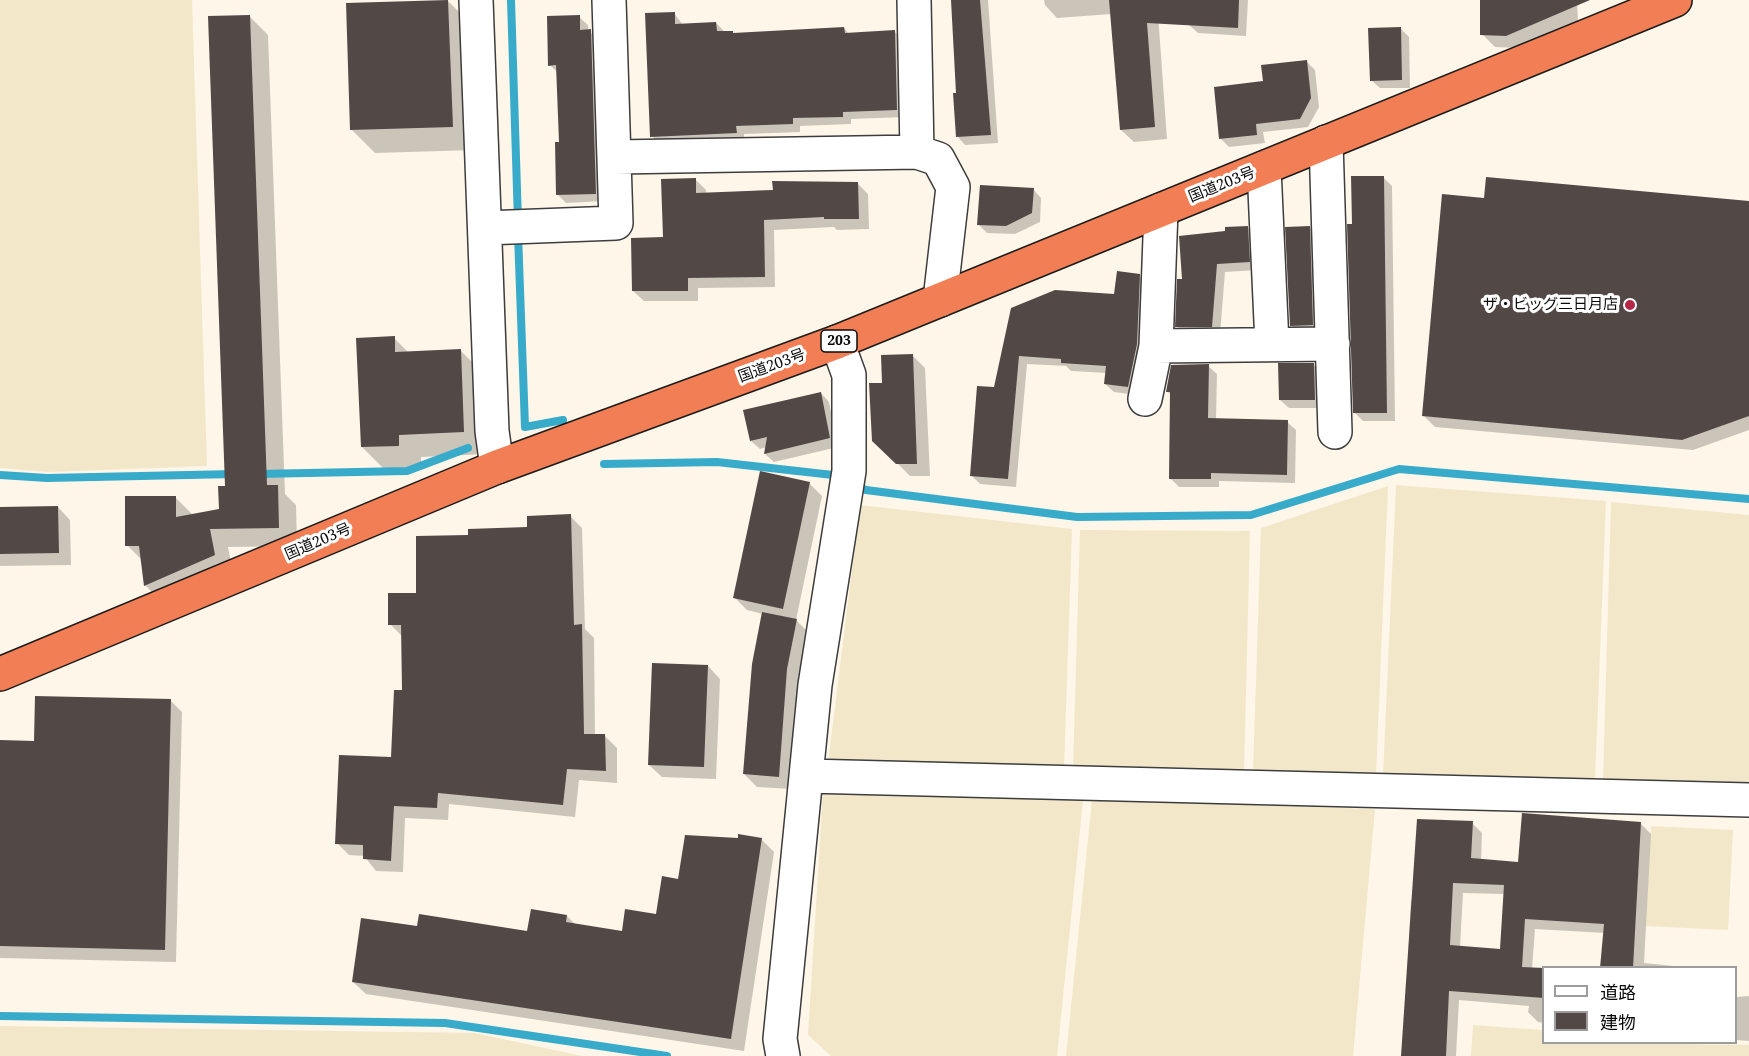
<!DOCTYPE html>
<meta charset="utf-8">
<style>
body{margin:0}
#map{position:relative;width:1749px;height:1056px;overflow:hidden;background:#fef6e8;font-family:"Noto Serif","Noto Sans JP",serif}
canvas{display:block}
.legend{position:absolute;left:1542px;top:966px;width:195px;height:78px;box-sizing:border-box;background:#fff;border:2px solid #9d9d9d;margin:0;padding:8px 10px;list-style:none;font-size:18px;color:#0a0a0a}
.legend li{display:flex;align-items:center;gap:12px;height:30px}
.legend b{width:30px;border:2px solid #9d9d9d}
</style>
<div id="map">
<canvas width="1749" height="1056"></canvas>
<ul class="legend">
<li><b style="height:8px;background:#fff"></b>道路</li>
<li><b style="height:16px;background:#524947"></b>建物</li>
</ul>
</div>
<script>
const g = document.querySelector('canvas').getContext('2d');
g.lineJoin = 'round';
function fill(path, color) { g.fillStyle = color; g.fill(path, 'evenodd'); }
const shape = rows => new Path2D(rows.map(r => 'M' + r).join(''));
function trace(path, color, width, dash) { g.strokeStyle = color; g.lineWidth = width; g.lineCap = dash ? 'butt' : 'round'; g.setLineDash(dash || []); g.stroke(path); }
function drawText(font, color, halo, rows, align = 'center') {
  g.font = font + ' "Noto Serif","Noto Sans JP",serif'; g.lineWidth = 6; g.setLineDash([]); g.textBaseline = 'middle'; g.strokeStyle = halo; g.fillStyle = color; for (const [text, x, y, turn = 0] of rows) {
    g.save(); g.translate(x, y); g.rotate((+turn || 0) * Math.PI / 180); g.textAlign = isNaN(turn) ? turn : align; if (halo) g.strokeText(text, 0, 0); g.fillText(text, 0, 0); g.restore();
  }
}
fill(shape([
 [0,0,192,0,207,466,49,472,0,468],
 [1396,485,1606,501,1595,780,1383,775],
 [1388,486,1376,775,1253,772,1261,528],
 [1611,502,1749,515,1749,783,1603,780],
 [860,505,1072,529,1064,768,828,763],
 [1080,530,1250,531,1244,772,1073,768],
 [823,792,1083,800,1057,1056,831,1056,808,1035],
 [1092,800,1375,809,1353,1056,1066,1056],
 [1651,826,1733,830,1728,930,1646,926],
 [1473,1025,1543,1030,1544,1042,1749,1045,1749,1056,1471,1056],
 [0,1026,475,1033,582,1056,0,1056]
]), '#f3e7ca');
fill(shape([
 [952,0,988,0,998,143,965,145,957,136,958,94],
 [1044,0,1157,0,1167,139,1134,142,1121,130,1112,14,1057,18,1045,5],
 [1190,0,1248,0,1246,36,1198,33,1189,25],
 [1482,0,1577,0,1578,23,1520,48,1495,47,1482,34],
 [448,1,471,24,475,150,375,153,352,130],
 [674,13,683,25,716,23,725,32,734,35,844,28,849,34,895,32,903,40,905,117,851,119,851,124,800,126,800,132,744,134,744,140,660,144,652,136],
 [249,16,268,35,285,494,296,505,297,546,228,547,233,573,164,604,145,585,142,560,127,545,175,497,193,515,220,510,226,487],
 [579,17,588,25,588,31,599,39,604,201,566,203,558,195,560,144,558,73,550,65],
 [1400,28,1409,37,1410,88,1380,88,1371,80],
 [1306,61,1315,70,1319,107,1308,127,1263,132,1265,143,1229,147,1221,139],
 [1384,178,1392,186,1395,421,1363,421,1355,413,1353,225],
 [695,179,706,190,706,194,858,184,868,194,869,229,837,230,834,227,774,230,775,287,698,288,698,301,644,301,633,291,665,239],
 [1033,189,1041,198,1040,222,1015,234,987,233,979,225],
 [1485,200,1749,202,1749,430,1693,450,1435,427,1424,416],
 [1247,227,1256,236,1257,270,1225,272,1220,334,1185,335,1177,326,1184,281,1227,233],
 [1309,227,1318,236,1321,333,1300,334,1291,325],
 [1139,276,1148,284,1136,395,1114,392,1105,384,1107,373,1071,371,1066,366,1027,364,1016,487,980,484,971,475,995,388,1012,309,1115,296],
 [394,338,409,353,461,351,484,374,487,454,421,457,421,468,385,470,362,447],
 [913,356,925,368,930,476,910,476,874,440,884,384],
 [1313,364,1322,373,1323,408,1289,408,1280,400],
 [1208,366,1217,374,1216,420,1287,422,1296,430,1295,483,1219,481,1219,487,1179,487,1171,479,1171,395,1167,391],
 [821,393,829,402,838,447,774,462,765,454,767,447,760,449,751,441],
 [809,483,822,496,796,620,809,633,791,789,757,787,744,774,763,614,747,610,735,598],
 [58,507,70,520,71,565,0,566,0,508],
 [570,516,582,528,585,629,594,638,595,736,605,736,617,748,617,783,579,780,575,817,449,804,448,820,405,818,403,872,376,871,364,856,349,855,337,843,392,759,403,692,403,637,390,624,469,536,528,529],
 [708,666,720,679,716,779,662,777,649,765],
 [170,700,182,712,176,962,0,958,0,742,35,743],
 [1472,823,1482,833,1481,861,1520,863,1641,824,1651,834,1644,963,1693,968,1602,968,1605,933,1535,929,1532,969,1544,970,1544,1023,1538,1022,1528,1012,1529,1006,1459,1000,1456,1056,1403,1056,1411,900,1415,901],
 [1463,893,1505,894,1501,950,1460,947],
 [761,839,774,852,744,1051,366,994,353,982,418,928,529,932,567,916,576,925,624,933,658,916,680,880],
 [1749,996,1749,1041,1736,1040,1736,997]
]), '#0003');
trace(shape([
 [511,0,518,221],
 [518,234,525,427,563,420],
 [604,464,717,462,833,475,840,478],
 [257,474,407,471,468,448],
 [0,475,47,478,235,474],
 [854,485,866,490,1077,517,1251,515,1399,469,1749,499],
 [0,1016,445,1023,667,1056]
]), '#37abc9', 8);
fill(shape([
 [448,0,453,127,350,130,346,3],
 [951,0,980,0,991,135,956,137,953,93,956,93],
 [1109,0,1239,0,1238,28,1147,23,1155,127,1120,130],
 [1480,0,1590,0,1506,36,1480,35],
 [675,12,675,24,716,22,717,31,733,31,733,33,844,27,845,33,895,30,897,110,843,112,843,117,793,118,793,124,736,126,737,133,650,137,645,13],
 [250,15,267,485,278,485,279,528,210,529,215,555,144,586,139,546,125,546,125,496,176,496,176,517,219,509,218,486,225,486,208,16],
 [580,15,580,30,591,29,596,194,556,195,555,142,559,142,556,65,548,66,547,16],
 [1401,27,1402,80,1370,81,1368,28],
 [1307,60,1311,98,1300,119,1256,124,1257,135,1219,139,1214,87,1263,81,1261,65],
 [1351,176,1384,176,1387,413,1353,413,1347,224,1352,224],
 [1486,177,1749,201,1749,416,1682,440,1422,416,1442,194,1484,198],
 [696,178,696,193,773,190,772,181,858,182,859,219,824,219,824,217,764,220,765,277,688,278,688,291,632,291,631,238,663,237,661,179],
 [980,185,1034,188,1032,213,1006,226,977,225],
 [1248,226,1250,262,1217,264,1212,327,1175,327,1177,279,1182,279,1179,236,1225,231,1225,227],
 [1310,226,1313,325,1290,326,1285,227],
 [1117,271,1140,274,1137,344,1128,387,1104,384,1106,366,1061,363,1061,359,1019,356,1008,479,970,476,977,386,994,387,1011,308,1055,290,1114,294],
 [395,336,395,352,461,349,464,432,399,435,399,446,361,447,356,338],
 [913,354,917,464,896,464,872,441,869,383,882,383,881,355],
 [1278,363,1314,363,1315,400,1279,400],
 [1209,364,1208,418,1288,420,1287,475,1211,473,1211,479,1169,479,1170,392,1166,392,1171,365],
 [821,392,830,438,764,454,767,437,750,441,743,410],
 [760,471,810,482,783,609,733,598],
 [58,506,59,553,0,554,0,507],
 [571,514,574,625,582,624,584,734,605,734,606,771,567,769,563,805,438,793,437,808,394,806,391,861,363,859,363,845,335,844,339,755,391,757,394,690,402,690,401,625,388,625,388,593,416,593,416,536,468,535,468,529,527,527,527,516],
 [762,612,797,619,787,669,779,777,743,774,752,664],
 [652,663,708,665,704,767,648,765],
 [35,696,171,699,165,950,0,946,0,740,34,741],
 [1522,813,1641,822,1633,968,1600,968,1604,924,1525,919,1522,967,1544,968,1544,998,1449,991,1446,1056,1401,1056,1417,819,1473,821,1471,858,1518,862],
 [1453,883,1504,885,1500,949,1450,945],
 [738,834,762,838,731,1039,352,982,361,918,417,926,419,914,527,931,531,909,567,915,566,922,622,931,625,909,656,914,662,876,678,879,685,835,738,838]
]), '#524947');
const minor = shape([
 [476,0,492,431,497,467],
 [914,0,917,152],
 [1326,142,1335,432],
 [616,157,917,152,938,159,953,187,940,300],
 [1264,168,1272,344],
 [485,228,616,223,609,0],
 [1156,346,1333,344],
 [1145,399,1156,346,1161,210],
 [807,776,1749,800],
 [783,1056,780,1039,815,685,849,471,849,375,837,342]
]);
const highway = shape([
 [0,674,497,467,837,342,1675,0]
]);
trace(minor, '#3d3d3d', 36);
trace(highway, '#1b1b1b', 36);
trace(minor, '#fff', 33);
trace(highway, '#f17e54', 33);
for (const [x, y, r, color] of [
 [1630,305,6,"#b52749"]
]) { const dot = new Path2D(); dot.arc(x, y, r, 0, 2 * Math.PI); g.fillStyle = color; g.fill(dot); trace(dot, '#fff', 2); }
for (const [x, y, w] of [
 [839,341,36]
]) { const box = new Path2D(); box.roundRect(x - w / 2, y - 11, w, 22, 4.5); g.fillStyle = '#fff'; g.fill(box); trace(box, '#0a0a0a', 1.5); }
drawText('bold 14px', '#0a0a0a', null, [
 ["203",839,341]
]);
drawText('15px', '#0a0a0a', '#fff', [
 ["国道203号",1222,185,-22],
 ["国道203号",772,366,-20],
 ["国道203号",318,542,-23]
]);
drawText('15px', '#0a0a0a', '#fff', [
 ["ザ・ビッグ三日月店",1618,305]
], 'right');
</script>
